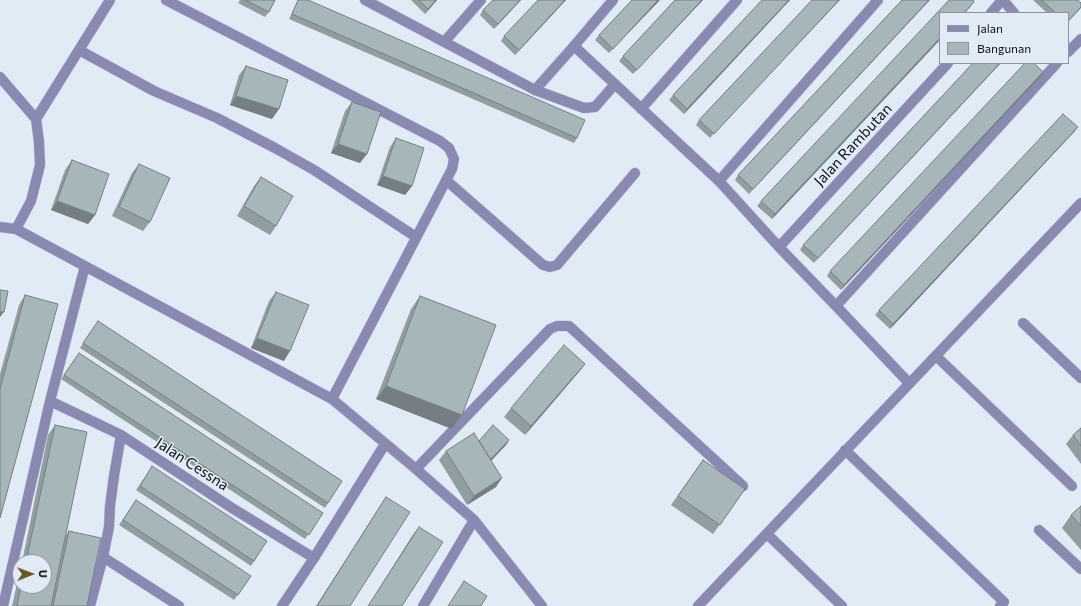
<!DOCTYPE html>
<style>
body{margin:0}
#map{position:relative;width:1081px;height:606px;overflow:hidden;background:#e1ebf6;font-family:Commissioner,sans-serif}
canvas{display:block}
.legend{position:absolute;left:939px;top:12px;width:130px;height:52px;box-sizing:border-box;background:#e1ebf6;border:1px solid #8d949c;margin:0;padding:5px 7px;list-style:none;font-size:12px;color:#0f1216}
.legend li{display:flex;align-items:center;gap:8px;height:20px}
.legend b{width:20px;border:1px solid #8d949c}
.north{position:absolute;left:12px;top:554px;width:40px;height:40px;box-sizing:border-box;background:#e1ebf6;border:1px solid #8d949c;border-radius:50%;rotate:89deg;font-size:11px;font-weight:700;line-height:16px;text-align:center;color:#0f1216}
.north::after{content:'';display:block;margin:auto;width:14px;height:18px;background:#685523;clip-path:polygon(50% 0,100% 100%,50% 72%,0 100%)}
</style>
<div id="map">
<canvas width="1081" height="606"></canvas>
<ul class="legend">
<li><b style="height:5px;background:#888ab1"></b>Jalan</li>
<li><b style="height:11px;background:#a7b6bb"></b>Bangunan</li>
</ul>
<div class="north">U</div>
</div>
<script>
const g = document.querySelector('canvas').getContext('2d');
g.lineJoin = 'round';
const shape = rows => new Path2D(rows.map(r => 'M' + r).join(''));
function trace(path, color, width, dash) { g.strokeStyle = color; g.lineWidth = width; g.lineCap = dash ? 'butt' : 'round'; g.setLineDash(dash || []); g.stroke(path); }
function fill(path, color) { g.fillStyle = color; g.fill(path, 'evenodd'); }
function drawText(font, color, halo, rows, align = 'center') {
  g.font = font + ' Commissioner,sans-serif'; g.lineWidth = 3; g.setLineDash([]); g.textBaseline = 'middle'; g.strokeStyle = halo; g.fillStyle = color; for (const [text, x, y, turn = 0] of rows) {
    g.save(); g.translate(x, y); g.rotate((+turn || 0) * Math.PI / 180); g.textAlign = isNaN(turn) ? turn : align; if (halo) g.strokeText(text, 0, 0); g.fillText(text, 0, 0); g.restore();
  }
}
const street = shape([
 [166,0,440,141,449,148,454,159,452,169,332,399],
 [365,0,535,90,584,108,595,107,615,84],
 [1003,0,1014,13],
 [991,13,1002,0],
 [445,41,481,0],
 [574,46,719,181,779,247,836,306,909,383],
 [79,50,154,91,217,118,275,148,314,170,416,237],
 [1068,52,1081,39],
 [0,77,36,119,39,142,40,165,31,201,16,229],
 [535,90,574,46,613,0],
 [641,109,737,0],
 [36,119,110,0],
 [446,180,543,265,550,267,557,265,635,173],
 [719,181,878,0],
 [0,227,16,229,332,399,416,469,474,520,542,606],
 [779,247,948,63],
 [836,306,1057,63],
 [1023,323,1081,378],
 [936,356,1072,486],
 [50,401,121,435,232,508,314,558],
 [845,450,1004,602,1000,606],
 [416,469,550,329,557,326,569,326,743,486],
 [1039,530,1081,569],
 [767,534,842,606],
 [103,557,179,606],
 [3,606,50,401,85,266],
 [90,606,103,557,109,527,110,506,114,476,121,435],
 [282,606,314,558,385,444],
 [423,606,474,520],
 [698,606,1081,203]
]);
trace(street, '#bfc8d2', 11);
trace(street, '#888ab1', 10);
fill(shape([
 [240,0,275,0,269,12,265,17,238,3],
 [298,0,308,0,577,138,574,143,289,19],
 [411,0,437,0,425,14],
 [493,0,521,0,494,29,480,15,483,10],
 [538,0,566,0,515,55,501,41,504,36],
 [660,0,609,53,595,40,599,35],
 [675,0,703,0,633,74,619,61,623,56],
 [762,0,790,0,684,114,669,100,673,95],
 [812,0,710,138,696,125,699,120],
 [902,0,749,194,735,180,738,175],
 [1033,0,1078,0,1081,3,1081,7,1080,9,1068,13,1047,13],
 [971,6,772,219,757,206,761,201],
 [973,63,814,263,800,250,803,245],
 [246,66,272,119,230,105,239,75],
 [1040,77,841,290,827,276,830,271],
 [352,102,360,163,331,153,345,111],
 [1078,127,1074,132,890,329,875,315,879,310],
 [396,138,412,186,405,195,377,185,390,147],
 [72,160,95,215,88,224,51,210,65,170],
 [139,164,150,222,143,231,112,216,132,173],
 [261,177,276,226,270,235,237,216,254,186],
 [276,292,284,361,251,348,269,301],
 [25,295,0,518,0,374,19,305],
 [420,296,462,415,452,429,376,399,411,309],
 [98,321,342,481,325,508,80,348],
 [79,353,323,513,305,539,61,379],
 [585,364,578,373,525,435,504,417,511,408],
 [55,425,66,535,69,531,87,606,12,606,20,570,20,586,44,586,44,562,22,562,48,435],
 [1081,428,1081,464,1066,444,1073,435],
 [509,440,506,445,491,461,496,487,467,505,439,460,446,451,479,441],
 [703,460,745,489,713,534,671,505],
 [149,471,267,541,251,566,136,490],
 [386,497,350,606,316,606,380,506],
 [136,500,251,576,234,600,119,525],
 [1081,506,1081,550,1062,528,1071,515],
 [419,527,402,606,368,606,412,536]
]), '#909da1');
fill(shape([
 [436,0,437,0,425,14,428,9],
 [520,0,521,0,494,29,498,24],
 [565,0,566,0,515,55,519,50],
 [658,0,660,0,609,53,613,49],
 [702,0,703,0,633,74,637,70],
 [789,0,790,0,684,114,687,109],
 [839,0,840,0,710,138,714,134],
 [929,0,930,0,749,194,753,189],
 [974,2,971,6,965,13,964,13],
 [1081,7,1080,9,1068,22,1068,21],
 [940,38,940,40,772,219,775,214],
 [1000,63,1001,63,814,263,818,258],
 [1043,72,1040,77,841,290,844,285],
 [236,96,279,109,272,119,230,105],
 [1078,127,1074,132,890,329,893,324],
 [338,144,367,154,360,163,331,153],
 [383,176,412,186,405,195,377,185],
 [57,201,95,215,88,224,51,210],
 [0,312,4,312,0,317],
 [257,338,290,351,284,361,251,348],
 [585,364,578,373,525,435,531,426],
 [386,386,462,415,452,429,376,399],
 [509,440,506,445,488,464,491,459],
 [502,478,496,487,467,505,474,496]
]), '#757f83');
const building = shape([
 [245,0,275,0,269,12,245,0],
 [298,0,308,0,585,120,577,138,292,14,298,0],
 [419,0,436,0,428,9,419,0],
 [493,0,520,0,498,24,483,10,493,0],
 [538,0,565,0,519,50,504,36,538,0],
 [632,0,658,0,613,49,599,35,632,0],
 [675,0,702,0,637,70,623,56,675,0],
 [762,0,789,0,687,109,673,95,762,0],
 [812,0,839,0,714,134,699,120,812,0],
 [902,0,929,0,753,189,738,175,902,0],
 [949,0,973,0,974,2,964,13,940,13,940,38,775,214,761,201,949,0],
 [1041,0,1078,0,1081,3,1081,7,1068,21,1068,13,1056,13,1041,0],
 [973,63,1000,63,818,258,803,245,973,63],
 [1025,63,1034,63,1043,72,844,285,830,271,1025,63],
 [246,66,288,80,279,109,236,96,246,66],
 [352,102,381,112,367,154,338,144,352,102],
 [1063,114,1078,127,893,324,879,310,1063,114],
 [396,138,424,148,412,186,383,176,396,138],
 [72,160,109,174,95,215,57,201,72,160],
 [139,164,170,178,150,222,119,207,139,164],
 [261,177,293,196,276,226,244,206,261,177],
 [0,290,8,291,4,312,0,312,0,290],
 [276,292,309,305,290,351,257,338,276,292],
 [25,295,58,304,0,518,0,389,25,295],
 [420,296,496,325,462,415,386,386,420,296],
 [98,321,342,481,328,503,83,343,98,321],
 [564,345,585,364,531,426,511,408,564,345],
 [79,353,323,513,309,535,64,375,79,353],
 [55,425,87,432,51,606,17,606,21,586,44,586,44,562,26,562,55,425],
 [493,425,509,440,491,459,489,457,479,441,493,425],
 [1081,428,1081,446,1073,435,1081,428],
 [474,433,502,478,474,496,446,451,474,433],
 [703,460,745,489,720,525,678,496,703,460],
 [152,466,267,541,254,561,140,486,152,466],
 [386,497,410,512,350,606,317,606,386,497],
 [136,500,251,576,238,595,123,520,136,500],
 [1081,506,1081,526,1071,515,1081,506],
 [419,527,443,542,402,606,368,606,419,527],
 [69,531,101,538,87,606,53,606,69,531],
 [464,581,487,596,481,606,448,606,464,581]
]);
fill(building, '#a7b6bb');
trace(building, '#757f83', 1);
drawText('15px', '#0f1216', '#e1ebf6', [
 ["Jalan Rambutan",853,145,-47],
 ["Jalan Cessna",192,464,33]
]);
</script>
